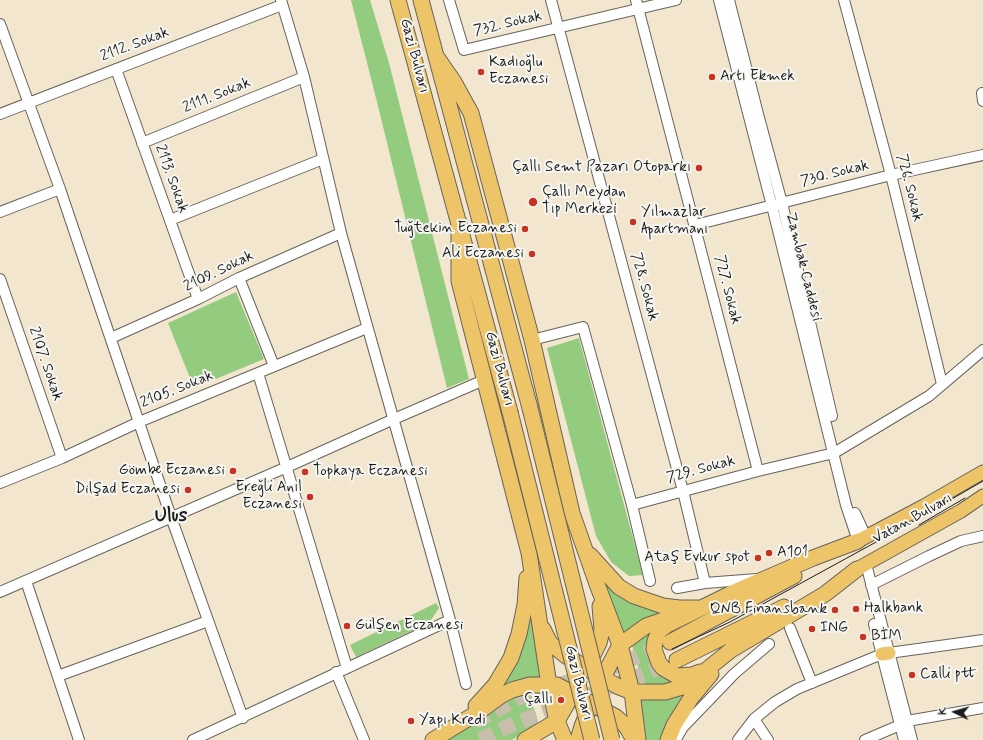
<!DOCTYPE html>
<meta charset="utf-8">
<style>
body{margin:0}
#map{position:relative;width:983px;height:740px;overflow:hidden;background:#f2e6cf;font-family:Mynerve,sans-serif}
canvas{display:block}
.north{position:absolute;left:935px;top:692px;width:40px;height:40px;-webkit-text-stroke:3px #f6f6f2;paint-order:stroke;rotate:275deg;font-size:11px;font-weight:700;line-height:16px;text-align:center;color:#1c1c1c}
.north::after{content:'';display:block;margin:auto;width:14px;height:18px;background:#1c1c1c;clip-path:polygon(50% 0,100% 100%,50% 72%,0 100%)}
</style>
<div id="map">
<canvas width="983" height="740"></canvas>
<div class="north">K</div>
</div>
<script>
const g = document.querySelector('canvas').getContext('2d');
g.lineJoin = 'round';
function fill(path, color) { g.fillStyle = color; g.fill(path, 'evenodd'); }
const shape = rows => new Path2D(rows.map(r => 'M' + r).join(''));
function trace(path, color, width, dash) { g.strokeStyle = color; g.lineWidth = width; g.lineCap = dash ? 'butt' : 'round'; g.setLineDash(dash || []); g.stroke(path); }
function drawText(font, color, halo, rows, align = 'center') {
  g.font = font + ' Mynerve,sans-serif'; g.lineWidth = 4; g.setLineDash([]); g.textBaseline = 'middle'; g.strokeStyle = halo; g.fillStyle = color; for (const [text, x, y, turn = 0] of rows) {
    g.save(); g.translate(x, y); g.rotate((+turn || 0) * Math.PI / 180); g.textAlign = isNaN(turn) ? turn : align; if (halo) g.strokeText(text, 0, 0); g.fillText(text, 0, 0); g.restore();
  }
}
fill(shape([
 [351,0,370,0,389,63,469,379,447,388,377,102],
 [236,292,264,359,194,388,168,323],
 [579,338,643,575,629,576,611,562,596,536,547,348],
 [601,577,668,611,646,618,630,628,624,635],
 [436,603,439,608,431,620,426,624,356,657,350,645],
 [530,610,540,668,539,677,527,678,512,683,497,690],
 [656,628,650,644,679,682,655,686,643,683,631,642],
 [531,691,533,706,537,717,536,724,512,740,440,740,519,693],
 [690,692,663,740,644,740,640,696]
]), '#93cb7f');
trace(shape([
 [475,722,516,699,616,666,670,642],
 [480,740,509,726,674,662]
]), '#c7beab', 15, [15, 8]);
const minor = shape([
 [281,0,304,77,341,233,450,620,466,684],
 [449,0,464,50,676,0],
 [551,0,683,491,705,583],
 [636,0,758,471],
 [719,0,772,206,846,505,858,541],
 [729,0,758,114,782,203,832,416],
 [844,0,891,175,942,384],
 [0,24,60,189,171,517,243,718],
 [116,69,198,299],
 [982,93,983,101],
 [0,114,282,5],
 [142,143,304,77],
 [0,212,60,189],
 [170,220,323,159],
 [695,225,891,175,983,155],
 [239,278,274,366],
 [0,279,62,458],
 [111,338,198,299,239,278,341,233],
 [532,340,583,327,632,505,758,471,834,453,929,396,983,350],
 [258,373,347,668],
 [0,483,62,458,139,422,367,328],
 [632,505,650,581],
 [855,513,866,537],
 [866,564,912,740],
 [26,581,79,740],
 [871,585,929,556,961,541,983,536],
 [677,588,705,583,757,579],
 [0,592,287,467,394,419,484,380],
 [874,624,904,740],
 [790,628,812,683],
 [889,653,983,640],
 [336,672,364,740],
 [58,676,208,621],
 [754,719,768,740],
 [907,721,983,708],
 [676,739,683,727,734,674,769,644],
 [193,740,450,620],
 [738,740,754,719,775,702,797,689,882,654],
 [865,740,900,725]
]);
const major = shape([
 [858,541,924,506,983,472],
 [857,569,961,511,983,496],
 [882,654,889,653]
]);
const highway = shape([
 [398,0,510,412],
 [421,0,530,408],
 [436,56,454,82,471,113,532,340,572,513,597,584,620,645,632,692,638,740],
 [459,222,459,281,529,553,549,685,557,721,565,740],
 [590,555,619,587,634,596,663,606,679,608,698,608],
 [543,629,550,643,566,656,617,686,632,692,665,692,682,687,695,679,731,650,825,594,857,569],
 [670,642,794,576],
 [677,660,784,607],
 [588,665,599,643,602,630,600,606],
 [700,672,692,675,677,676,663,668,659,663,654,649,655,641,659,631,667,625,732,593,813,558,858,541],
 [599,685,620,645,646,626,669,618],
 [476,706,495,685,511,658,519,634,525,605,527,578],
 [433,740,480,711,502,695,512,690,530,685,557,685,616,717,626,726,634,740],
 [525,740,557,721,578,685],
 [578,740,582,726,589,709],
 [668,740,674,725,691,698,711,674]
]);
trace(minor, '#67635b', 12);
trace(major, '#67635b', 15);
trace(highway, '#67635b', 17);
trace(minor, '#fff', 10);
trace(major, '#eec469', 13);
trace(highway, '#eec469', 15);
trace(shape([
 [919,525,965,498],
 [672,649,730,622,898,530,983,481]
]), '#1c1c1c', 1);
const highwayBridge = shape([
 [530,408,612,740],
 [510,412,592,740]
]);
trace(highwayBridge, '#67635b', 17, []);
trace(highwayBridge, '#eec469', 15);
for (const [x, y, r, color] of [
 [481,72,4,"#c8321e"],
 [712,77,4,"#c8321e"],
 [699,168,4,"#c8321e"],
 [533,202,5,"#c8321e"],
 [633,222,4,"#c8321e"],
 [525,229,4,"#c8321e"],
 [532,254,4,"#c8321e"],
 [233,471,4,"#c8321e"],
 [305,472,4,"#c8321e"],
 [188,490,4,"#c8321e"],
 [310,497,4,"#c8321e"],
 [769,553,4,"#c8321e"],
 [758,558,4,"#c8321e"],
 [856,609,4,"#c8321e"],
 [835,610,4,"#c8321e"],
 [347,626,4,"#c8321e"],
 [812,629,4,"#c8321e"],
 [863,637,4,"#c8321e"],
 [912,675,4,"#c8321e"],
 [561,700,4,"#c8321e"],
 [411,721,4,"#c8321e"]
]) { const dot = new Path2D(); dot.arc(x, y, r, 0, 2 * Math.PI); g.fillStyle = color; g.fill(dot); trace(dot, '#f6f6f2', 1.5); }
drawText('15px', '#1c1c1c', '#f6f6f2', [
 ["732. Sokak",508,24,-13],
 ["2112. Sokak",135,45,-21],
 ["Gazi Bulvarı",414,56,75],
 ["2111. Sokak",217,96,-22],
 ["730. Sokak",835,174,-14],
 ["2113. Sokak",171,179,70],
 ["726. Sokak",909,188,76],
 ["Zambak Caddesi",803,267,76],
 ["2109. Sokak",219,272,-26],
 ["728. Sokak",644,287,75],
 ["727. Sokak",727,290,76],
 ["2107. Sokak",45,364,71],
 ["Gazi Bulvarı",499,369,75],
 ["2105. Sokak",177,390,-22],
 ["729. Sokak",701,470,-15],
 ["Vatan Bulvarı",913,519,-29],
 ["Gazi Bulvarı",578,683,76]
]);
drawText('15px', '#1c1c1c', '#f6f6f2', [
 ["Kadıoğlu",489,63],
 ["Eczanesi",489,80],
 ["Artı Ekmek",720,77],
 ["Çallı Semt Pazarı Otoparkı",691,168,"right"],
 ["Çallı Meydan",542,193],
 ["Tıp Merkezi",542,210],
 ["Yılmazlar",641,213],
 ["Apartmanı",641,230],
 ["Tuğtekin Eczanesi",517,229,"right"],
 ["Ali Eczanesi",524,254,"right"],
 ["Gömbe Eczanesi",225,471,"right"],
 ["Topkaya Eczanesi",313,472],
 ["Ereğli Anıl",302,488,"right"],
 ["Eczanesi",302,505,"right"],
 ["Dilşad Eczanesi",180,490,"right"],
 ["A101",777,553],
 ["Ataş Evkur spot",750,558,"right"],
 ["Halkbank",864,609],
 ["QNB Finansbank",827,610,"right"],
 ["Gülşen Eczanesi",355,626],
 ["ING",820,629],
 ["BİM",871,637],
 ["Calli ptt",920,675],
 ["Çallı",553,700,"right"],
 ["Yapı Kredi",419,721]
], 'left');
drawText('bold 19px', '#1c1c1c', '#f6f6f2', [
 ["Ulus",171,517]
]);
</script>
